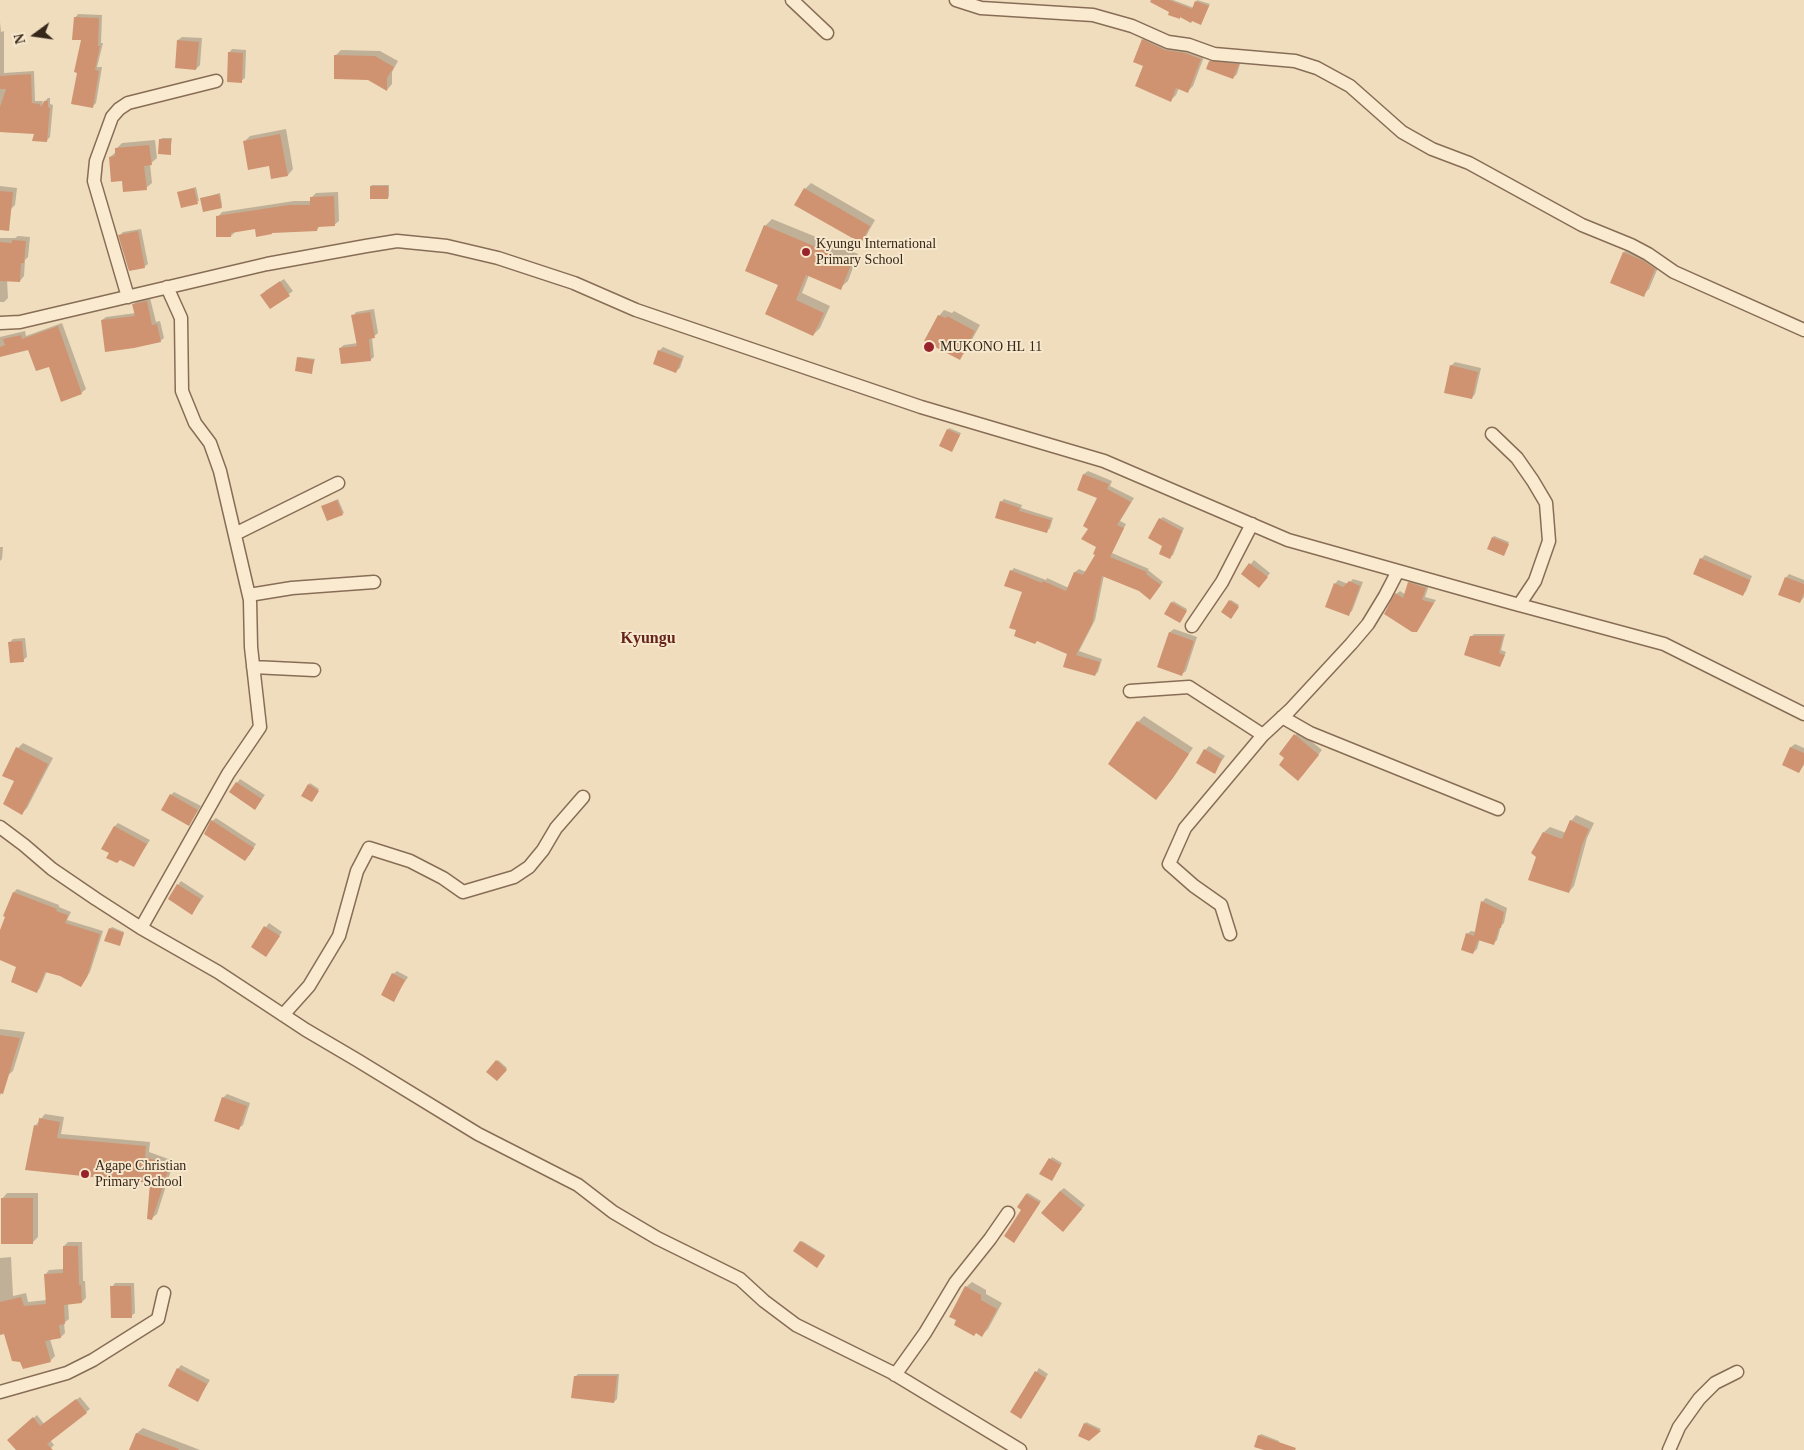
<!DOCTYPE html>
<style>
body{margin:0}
#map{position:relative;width:1804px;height:1450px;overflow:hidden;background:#efddbd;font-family:"Times New Roman",serif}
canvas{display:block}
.north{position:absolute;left:10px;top:10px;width:50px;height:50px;-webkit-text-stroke:4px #f7e8cd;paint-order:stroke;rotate:256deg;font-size:14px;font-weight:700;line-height:20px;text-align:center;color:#36271b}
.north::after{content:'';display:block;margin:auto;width:18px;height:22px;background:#36271b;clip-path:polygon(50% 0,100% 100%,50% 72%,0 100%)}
</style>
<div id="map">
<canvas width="1804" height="1450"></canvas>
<div class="north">N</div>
</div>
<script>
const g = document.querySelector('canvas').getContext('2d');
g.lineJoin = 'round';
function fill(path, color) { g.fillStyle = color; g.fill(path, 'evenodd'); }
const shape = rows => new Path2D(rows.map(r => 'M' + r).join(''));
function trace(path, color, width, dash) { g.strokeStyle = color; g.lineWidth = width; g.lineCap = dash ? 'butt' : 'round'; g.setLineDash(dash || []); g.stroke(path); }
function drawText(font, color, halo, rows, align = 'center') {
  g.font = font + ' "Times New Roman",serif'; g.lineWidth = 4; g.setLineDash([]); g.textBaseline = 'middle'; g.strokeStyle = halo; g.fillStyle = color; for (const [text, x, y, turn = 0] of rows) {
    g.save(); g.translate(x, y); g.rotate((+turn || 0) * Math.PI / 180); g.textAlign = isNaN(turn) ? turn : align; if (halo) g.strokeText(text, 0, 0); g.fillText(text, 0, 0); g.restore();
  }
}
fill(shape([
 [1153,0,1173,0,1194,8,1197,0,1210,4,1201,23,1181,16],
 [78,14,102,15,101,43,103,43,97,67,102,67,96,103,92,107,83,39,75,18],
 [0,22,1,32,4,31,4,73,34,71,35,101,43,101,42,104,48,98,50,98,50,104,53,105,50,137,47,140,35,133,0,132],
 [1148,35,1205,54,1193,86,1188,91,1179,88,1176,95,1171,100,1145,65,1143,40],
 [182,37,202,38,200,65,196,69,178,40],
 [232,49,246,50,245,78,241,81,229,53],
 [341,50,380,51,398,61,392,72,392,84,387,90,336,55],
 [1214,58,1241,61,1237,74,1233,78,1210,62],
 [286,129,293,169,288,175,270,165,244,142,250,136],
 [162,138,172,138,170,154,161,139],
 [155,140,157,158,150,164,152,183,146,188,123,179,110,157,116,152,116,149,122,143],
 [811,183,875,220,866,236,861,242,805,189],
 [372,185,389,185,389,196,388,198,371,186],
 [0,186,17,188,15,205,11,209,0,208],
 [196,187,199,201,182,206,179,192],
 [338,192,339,221,334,225,321,225,316,230,256,228,236,231,231,236,218,217,222,212,294,201,312,201,312,197,316,193],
 [220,193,222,205,221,206,202,198],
 [772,219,858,254,848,281,840,288,809,275,802,293,830,306,820,328,813,335,780,284,765,226],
 [141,229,148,264,144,267,120,235,123,232],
 [18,236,30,237,28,257,25,260,24,276,20,281,7,280,8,298,4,302,0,302,0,238,15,238],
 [1630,247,1660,263,1649,289,1643,295,1612,282,1624,252],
 [284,279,293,291,270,308,265,291],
 [150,298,156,322,160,321,164,338,160,341,102,320,106,317,136,313,134,304,137,301],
 [374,309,378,333,372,338,374,357,370,360,340,348,344,345,358,343,353,316,356,312],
 [944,310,952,313,954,311,980,325,965,352,960,358,939,316],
 [62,323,86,389,81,393,29,349,0,356,0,337,25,331,26,336],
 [663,347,684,356,680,368,676,371,659,351],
 [300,357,315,359,311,373,298,358],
 [1455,362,1481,368,1475,394,1472,398,1451,366],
 [949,428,961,433,953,449,948,430],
 [1088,471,1112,481,1110,486,1134,498,1120,521,1126,524,1112,553,1149,569,1148,570,1163,582,1153,595,1104,575,1095,620,1079,651,1102,659,1098,672,1095,675,1069,653,1024,592,1011,571,1014,568,1046,580,1047,578,1069,588,1075,572,1079,569,1086,572,1096,554,1098,546,1089,528,1099,497,1079,489,1084,474],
 [338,499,344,513,342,514,323,506],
 [1004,499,1022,505,1021,508,1053,518,1050,528,1047,531,1001,502],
 [1163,517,1184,528,1173,555,1170,557,1163,545,1160,519],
 [1494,536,1509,542,1505,553,1493,537],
 [0,547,3,547,2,559,0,561],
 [1705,555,1752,576,1746,591,1742,595,1701,559],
 [1254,560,1270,573,1262,583,1243,574],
 [1789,574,1804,580,1804,597,1800,602,1786,578],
 [1353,579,1363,582,1352,611,1348,614,1335,584,1338,580,1348,584],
 [1413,580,1429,585,1425,597,1436,600,1416,631,1396,594,1400,591,1406,595,1409,583],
 [1231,600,1239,605,1232,616,1230,601],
 [1173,601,1187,609,1181,620,1172,603],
 [1174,629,1197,637,1186,671,1182,674,1158,666,1170,632],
 [1474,634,1505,634,1501,650,1506,652,1500,665,1471,637],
 [25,638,27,657,23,660,10,642,13,639],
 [1144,716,1193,748,1161,792,1110,764,1138,722],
 [1299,731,1322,750,1302,776,1280,753],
 [23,743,53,758,27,808,22,813,16,781,18,748],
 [1795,744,1804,748,1804,765,1799,772,1784,764,1791,747],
 [1209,746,1225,756,1214,772,1205,750],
 [240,779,265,795,255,808,237,783],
 [310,783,319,789,313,799,309,785],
 [174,792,201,806,189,824,171,795],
 [1576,815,1594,823,1587,838,1574,886,1569,892,1544,832,1550,827,1566,833,1571,821],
 [216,818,256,844,249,856,212,821],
 [118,823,150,840,133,866,111,852,115,826],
 [181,881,204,896,192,913,178,885],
 [17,889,59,905,59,907,71,912,67,920,103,931,90,972,81,986,60,975,47,971,40,988,37,991,18,967,0,959,0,933,7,916,4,915,14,892],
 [1486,898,1507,908,1504,923,1501,926,1497,940,1494,943,1480,939,1477,949,1473,953,1467,934,1471,931,1476,932,1482,902],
 [269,923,282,932,266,955,252,946],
 [112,927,124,932,119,945,110,929],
 [397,971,408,977,393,1000,393,974],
 [0,1029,25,1032,13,1071,6,1077,0,1096],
 [498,1060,507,1068,497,1080,488,1072],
 [227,1094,250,1103,243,1125,239,1128,223,1098],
 [45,1114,64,1117,61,1134,150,1142,149,1152,174,1161,157,1214,152,1218,152,1182,26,1169,35,1126],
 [1052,1157,1062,1163,1053,1178,1041,1174],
 [1064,1188,1085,1205,1066,1227,1060,1191],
 [7,1193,38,1193,38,1237,32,1243,2,1199],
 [1028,1193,1041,1201,1015,1240,1026,1194],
 [802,1241,825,1255,818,1265,801,1242],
 [68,1242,82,1242,83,1281,85,1281,86,1298,82,1302,68,1303,69,1319,64,1323,65,1333,61,1337,50,1339,55,1356,50,1361,5,1333,0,1334,0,1258,11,1257,13,1296,26,1293,28,1302,47,1300,45,1275,49,1270,64,1269,64,1246],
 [972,1282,986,1290,986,1294,1002,1303,988,1329,982,1335,966,1287],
 [115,1283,134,1283,135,1313,131,1316,112,1287],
 [181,1365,210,1380,198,1400,178,1369],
 [1039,1368,1048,1374,1024,1414,1012,1412],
 [578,1374,619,1374,617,1399,614,1402,575,1377],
 [80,1397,90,1409,50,1440,54,1445,49,1450,18,1450,9,1440,37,1415,44,1424],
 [1086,1422,1101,1429,1089,1440,1085,1424],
 [143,1428,200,1450,131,1450,137,1433],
 [1261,1434,1279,1441,1276,1450,1268,1450,1259,1436]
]), '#0003');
fill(shape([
 [1151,0,1169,0,1192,9,1195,1,1209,6,1201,25,1192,21,1191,23,1180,17,1180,19,1168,15,1169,12,1150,2],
 [74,17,99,18,98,46,100,46,95,70,99,71,93,108,71,104,77,73,74,72,81,40,72,40],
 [1142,39,1165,50,1185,53,1201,59,1188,93,1176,88,1171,102,1135,86,1143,66,1133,62],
 [177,40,199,42,196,70,175,68],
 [228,52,243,53,242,83,227,82],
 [334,55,375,56,394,67,387,78,387,91,368,80,334,79],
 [1209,61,1239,64,1233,79,1206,69],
 [31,74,32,103,40,104,40,106,42,106,44,101,48,101,48,107,50,108,47,142,32,141,34,134,0,132,0,107,6,89,0,89,0,76],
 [280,134,288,176,271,179,269,166,248,170,243,141],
 [159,139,171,139,171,155,158,154],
 [149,145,152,165,144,166,147,190,123,192,122,181,111,182,109,157,115,156,115,148],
 [370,186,388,186,388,199,370,199],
 [194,188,198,204,181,208,177,192],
 [804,188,870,226,861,243,794,205],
 [0,191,13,192,9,231,0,230],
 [219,194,222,208,203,212,200,198],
 [334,196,335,226,318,227,317,231,272,233,272,234,256,237,255,229,231,233,231,237,216,237,216,216,289,205,310,205,310,197],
 [764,225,852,262,841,290,806,275,796,300,824,313,813,336,765,314,778,285,745,271],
 [138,231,145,268,129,271,118,235],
 [12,240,26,241,24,263,21,263,20,282,0,281,0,242,12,243],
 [1623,252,1644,261,1655,269,1644,297,1610,283],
 [280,281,290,296,270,309,260,295],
 [147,301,152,325,157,324,161,342,134,348,105,352,101,320,135,316,132,304],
 [370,312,375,338,369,339,371,361,341,364,339,348,357,346,351,315],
 [938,315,946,318,947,316,975,331,960,360,924,341],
 [58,326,82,394,61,402,49,367,36,371,28,350,0,357,0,347,5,345,3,339,21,335,22,339],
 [658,350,682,359,676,373,653,364],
 [297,357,314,360,312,374,295,371],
 [1450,365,1478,372,1472,399,1444,393],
 [947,429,960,435,952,452,939,446],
 [1083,474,1109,484,1107,489,1131,502,1117,525,1124,528,1110,557,1147,572,1146,574,1161,585,1150,600,1139,591,1102,576,1092,624,1076,655,1100,662,1095,676,1063,667,1067,654,1037,641,1035,644,1014,636,1016,630,1009,628,1022,592,1004,586,1010,570,1042,583,1043,581,1066,591,1074,572,1083,575,1095,555,1093,554,1096,547,1081,539,1088,529,1083,526,1097,498,1077,490],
 [337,500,343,515,327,521,321,506],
 [1000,501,1020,508,1019,511,1051,520,1047,533,995,518],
 [1159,518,1182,531,1170,559,1159,554,1162,546,1148,538],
 [1492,537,1509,544,1504,556,1487,549],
 [1700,558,1750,580,1743,596,1693,574],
 [1249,563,1268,577,1259,588,1241,574],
 [1785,577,1804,584,1804,593,1800,603,1778,595],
 [1349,581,1360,586,1349,616,1325,607,1334,583,1343,587],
 [1408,582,1426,588,1422,600,1434,603,1417,632,1412,632,1384,614,1395,593,1403,598],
 [1229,600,1239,607,1231,619,1221,612],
 [1171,602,1187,611,1180,623,1164,614],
 [1169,632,1194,641,1182,676,1157,667],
 [1470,636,1503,636,1499,653,1505,655,1500,667,1464,655],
 [22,641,24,662,10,663,8,642],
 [1137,721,1189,754,1173,778,1156,800,1108,764],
 [1294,734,1319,755,1298,781,1279,765,1284,758,1279,754],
 [16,747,48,764,22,815,3,804,14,781,2,776],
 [1790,747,1804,753,1804,763,1799,773,1782,765],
 [1204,749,1222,759,1215,774,1196,763],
 [236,782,262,799,255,810,229,792],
 [308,784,319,791,312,802,301,796],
 [170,794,198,810,189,826,161,810],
 [211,820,254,848,245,861,204,834],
 [1570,820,1589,829,1582,845,1569,893,1528,880,1536,857,1531,853,1543,832,1562,839],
 [114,826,147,844,134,867,120,860,117,863,106,858,109,853,101,849],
 [177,884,201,899,192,915,168,899],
 [13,892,57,909,56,911,68,915,65,923,100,934,87,977,81,987,60,976,45,972,37,993,11,982,16,967,0,960,0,930,5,917,3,916],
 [1481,901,1504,912,1501,928,1499,928,1494,945,1478,940,1473,954,1461,950,1466,933,1474,936],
 [264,926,280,936,266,957,251,947],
 [109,928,124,933,120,946,104,941],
 [392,973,405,980,394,1002,381,995],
 [0,1035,20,1038,3,1094,0,1093],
 [496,1060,507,1070,497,1081,486,1072],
 [222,1097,247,1106,239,1130,214,1121],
 [39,1118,60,1122,57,1138,146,1146,145,1157,170,1165,152,1220,147,1219,150,1183,25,1170,34,1125,38,1126],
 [1049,1158,1061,1165,1052,1181,1039,1174],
 [1060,1191,1082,1209,1063,1232,1041,1213],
 [1026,1194,1040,1203,1014,1243,1004,1236,1021,1210,1017,1207],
 [1,1198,33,1198,33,1244,1,1244],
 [800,1241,825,1256,817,1268,793,1251],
 [63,1246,78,1246,79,1285,81,1285,82,1303,64,1305,65,1324,59,1325,61,1338,45,1341,51,1362,23,1369,20,1362,12,1361,4,1334,0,1335,0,1302,21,1297,24,1306,46,1304,44,1274,63,1273],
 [110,1286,131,1286,132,1318,111,1318],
 [965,1286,981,1295,981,1300,997,1309,982,1337,976,1333,974,1336,954,1325,956,1320,949,1317],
 [177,1368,207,1384,198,1402,168,1386],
 [1035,1371,1046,1378,1021,1419,1010,1412],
 [574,1376,617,1376,614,1403,571,1398],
 [76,1399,87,1413,47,1444,53,1450,16,1450,7,1440,33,1417,40,1426],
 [1084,1423,1101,1431,1089,1441,1078,1436],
 [136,1433,179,1449,178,1450,129,1450],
 [1258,1435,1296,1448,1295,1450,1264,1450,1254,1447]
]), '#cf9371');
const minor = shape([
 [792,0,827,33],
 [956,0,981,8,1093,15,1132,26,1168,42,1189,45,1214,54,1295,61,1317,68,1350,86,1402,132,1432,149,1469,163,1582,225,1631,245,1648,254,1674,272,1804,330],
 [128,297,94,181,96,161,112,117,119,109,128,103,216,81],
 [0,323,20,322,267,264,366,246,397,241,447,246,498,258,574,283,636,310,921,407,1104,461,1288,540,1512,603,1664,644,1804,714],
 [1492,434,1517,458,1533,481,1546,503,1549,541,1535,581,1519,605],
 [235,534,338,483],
 [249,595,292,588,374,582],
 [1192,626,1222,582,1252,524],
 [253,667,314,670],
 [1130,691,1189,687,1263,735,1290,710,1351,644,1368,624,1385,596,1398,571],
 [1282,717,1310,733,1498,809],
 [0,827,24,845,52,869,96,899,141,928,218,972,306,1030,357,1060,478,1134,578,1185,613,1212,657,1238,740,1279,764,1301,796,1325,891,1372,1020,1450],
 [141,928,228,774,260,727,251,647,250,600,220,471,210,443,195,423,182,391,181,318,167,287],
 [1230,934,1221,905,1194,886,1169,864,1185,828,1263,735],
 [283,1015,309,986,339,936,357,871,369,848,410,861,443,878,463,892,514,877,529,867,543,850,556,828,583,797],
 [895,1375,925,1333,955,1283,990,1239,1008,1213],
 [0,1392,67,1373,93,1360,158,1319,164,1293],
 [1669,1450,1679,1427,1699,1399,1715,1383,1737,1372]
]);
trace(minor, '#886d56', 15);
trace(minor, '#faebd0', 12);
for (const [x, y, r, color] of [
 [806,252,5,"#99232b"],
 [929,347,6,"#99232b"],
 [85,1174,5,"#99232b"]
]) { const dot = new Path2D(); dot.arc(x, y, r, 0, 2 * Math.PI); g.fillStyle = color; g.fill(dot); trace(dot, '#f7e8cd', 2); }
drawText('14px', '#36271b', '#f7e8cd', [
 ["Kyungu International",816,244],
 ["Primary School",816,260],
 ["MUKONO HL 11",940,347],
 ["Agape Christian",95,1166],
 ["Primary School",95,1182]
], 'left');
drawText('bold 16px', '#652419', '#f7e8cd', [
 ["Kyungu",648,639]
]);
</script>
